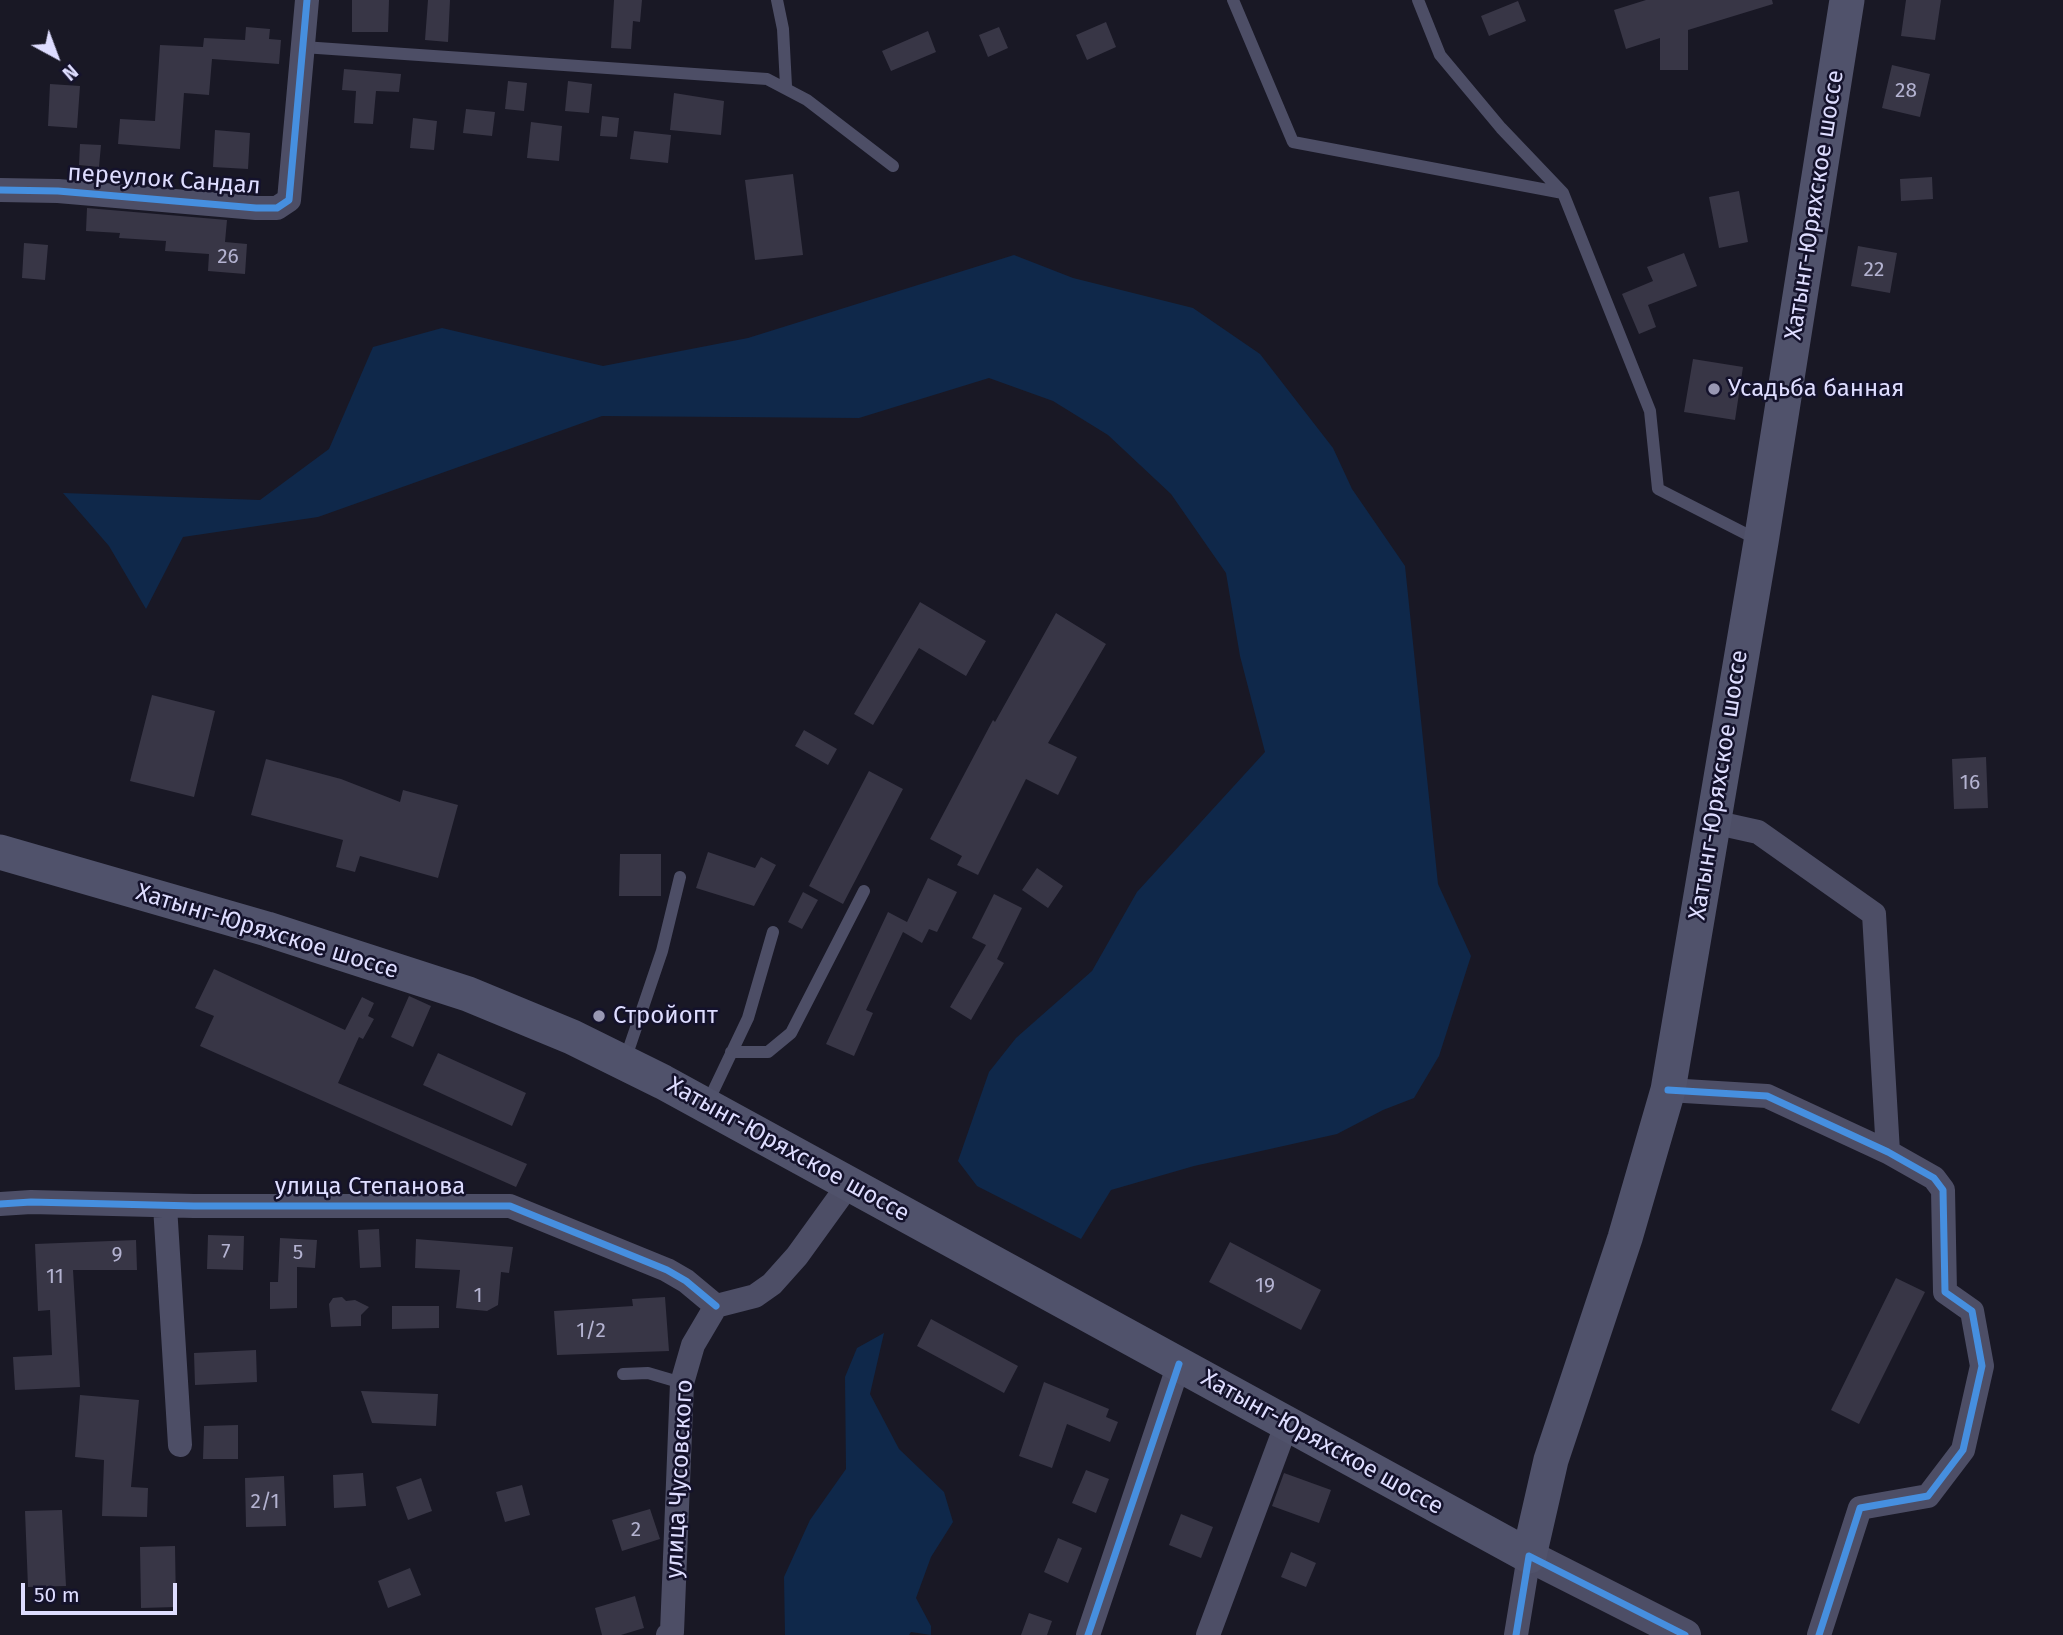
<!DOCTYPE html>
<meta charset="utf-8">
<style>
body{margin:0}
#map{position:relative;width:2063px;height:1635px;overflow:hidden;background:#191825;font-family:"Fira Sans",sans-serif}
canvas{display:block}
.north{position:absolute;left:21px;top:21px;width:70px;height:70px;-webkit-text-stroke:5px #14122b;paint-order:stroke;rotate:139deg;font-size:19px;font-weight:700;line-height:28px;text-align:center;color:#deddff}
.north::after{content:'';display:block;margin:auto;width:24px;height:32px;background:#deddff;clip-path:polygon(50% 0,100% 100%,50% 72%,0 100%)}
.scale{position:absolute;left:21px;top:1583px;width:156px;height:32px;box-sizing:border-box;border:4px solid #deddff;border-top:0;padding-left:9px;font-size:21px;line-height:24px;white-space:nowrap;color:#deddff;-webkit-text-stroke:5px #14122b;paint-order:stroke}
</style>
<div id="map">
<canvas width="2063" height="1635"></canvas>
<div class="north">N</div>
<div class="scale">50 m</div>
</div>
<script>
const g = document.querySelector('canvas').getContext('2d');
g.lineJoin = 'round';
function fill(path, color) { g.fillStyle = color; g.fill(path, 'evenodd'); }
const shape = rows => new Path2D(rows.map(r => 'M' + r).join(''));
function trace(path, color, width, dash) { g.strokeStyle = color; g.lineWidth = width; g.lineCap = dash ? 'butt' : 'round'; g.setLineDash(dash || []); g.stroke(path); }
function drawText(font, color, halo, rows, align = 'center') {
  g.font = font + ' "Fira Sans",sans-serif'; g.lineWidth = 5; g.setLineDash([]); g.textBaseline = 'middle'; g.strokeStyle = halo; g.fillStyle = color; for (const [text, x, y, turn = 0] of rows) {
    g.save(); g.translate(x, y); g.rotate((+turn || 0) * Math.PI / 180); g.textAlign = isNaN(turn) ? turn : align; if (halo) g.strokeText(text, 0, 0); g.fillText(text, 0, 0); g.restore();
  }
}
fill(shape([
 [1014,255,1073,278,1193,308,1260,354,1333,448,1352,489,1405,566,1438,884,1471,956,1439,1056,1414,1098,1383,1110,1337,1134,1194,1166,1111,1190,1081,1239,977,1186,958,1161,989,1072,1016,1038,1092,971,1137,892,1265,752,1240,656,1226,573,1171,494,1108,435,1053,401,989,378,859,418,602,416,318,517,183,537,146,609,109,546,63,493,260,500,329,449,373,347,442,328,603,366,748,338],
 [884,1333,870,1394,899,1449,944,1492,953,1522,931,1557,916,1598,931,1626,931,1635,911,1632,909,1635,785,1635,784,1577,810,1520,846,1469,845,1377,857,1348]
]), '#0f284a');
fill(shape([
 [352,0,389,0,388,32,352,32],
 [428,0,450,0,448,42,425,40],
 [614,0,642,0,640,22,633,21,631,49,611,48],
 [1646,0,1772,0,1773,4,1688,30,1688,70,1660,70,1660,38,1626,49,1614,10],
 [1906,0,1941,0,1935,40,1901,36],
 [1518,1,1526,21,1489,36,1481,16],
 [1106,22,1116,47,1087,60,1076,35],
 [246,27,270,29,269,39,281,40,279,64,212,59,209,95,184,93,180,149,118,144,120,119,155,121,160,45,203,47,204,38,245,40],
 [999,27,1008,48,988,57,979,35],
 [928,31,936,52,891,71,882,51],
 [1892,65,1930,74,1920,117,1882,108],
 [344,69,401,74,399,92,376,91,373,124,354,123,356,91,342,90],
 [508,81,527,83,524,111,505,109],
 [568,81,592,84,589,113,565,111],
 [50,84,80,86,77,128,48,126],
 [674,93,724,101,721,135,670,130],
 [466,109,495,112,492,136,463,133],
 [602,116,619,118,617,137,600,136],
 [413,118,437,121,434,150,410,148],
 [531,122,562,126,559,161,527,158],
 [215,130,250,133,248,169,213,167],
 [634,131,671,135,668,163,630,159],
 [80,144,101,145,99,167,79,165],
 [793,174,803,255,755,260,745,180],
 [1932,177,1933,199,1901,201,1900,179],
 [1739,191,1748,242,1719,248,1709,197],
 [87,208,227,220,225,242,247,244,245,274,208,271,209,254,165,251,166,241,119,238,120,233,86,231],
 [24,243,48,245,45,280,22,278],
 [1858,246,1897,253,1890,293,1851,286],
 [1684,253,1697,286,1648,305,1656,327,1639,334,1622,294,1653,281,1647,267],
 [1693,359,1743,367,1735,420,1684,412],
 [920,602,986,641,966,676,919,648,873,725,854,714],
 [1056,613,1106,644,1048,743,1077,757,1058,795,1026,779,978,875,957,865,962,856,930,839,993,720,995,722],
 [152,695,215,711,194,797,130,781],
 [804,730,837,749,828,765,795,746],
 [1986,757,1988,808,1954,809,1952,759],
 [266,759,341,779,400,802,403,790,458,805,438,878,360,856,355,872,336,867,343,840,251,815],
 [869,771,903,789,843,904,809,886],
 [708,852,755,868,761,857,776,865,754,906,696,888],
 [620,854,661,854,661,896,619,896],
 [1037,868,1063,886,1048,908,1022,890],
 [928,878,957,892,937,932,929,929,922,943,903,932,866,1010,873,1013,854,1056,826,1044,888,912,907,922],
 [803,892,818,900,802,929,788,922],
 [994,894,1022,908,997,959,1004,963,971,1020,950,1007,986,945,972,938],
 [214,969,345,1030,362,997,374,1003,368,1016,374,1019,363,1039,359,1037,338,1083,527,1164,516,1187,200,1046,214,1016,195,1008],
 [409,996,431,1006,413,1047,391,1037],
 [438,1053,526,1093,512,1126,423,1085],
 [379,1229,381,1267,360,1268,358,1230],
 [208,1235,244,1236,243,1270,207,1269],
 [280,1238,317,1240,315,1268,297,1267,297,1308,270,1309,270,1282,278,1282],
 [416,1239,513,1247,509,1273,501,1272,498,1305,487,1311,456,1308,460,1270,415,1268],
 [136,1240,137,1270,73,1270,80,1387,15,1390,13,1357,52,1355,50,1310,38,1311,35,1244],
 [1230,1242,1321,1290,1301,1330,1209,1282],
 [1896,1278,1925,1292,1859,1424,1831,1410],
 [342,1297,346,1301,355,1300,369,1307,361,1315,361,1326,331,1327,329,1304,333,1298],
 [665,1297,669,1351,557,1355,554,1311,633,1306,632,1299],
 [392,1306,439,1306,439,1328,392,1329],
 [931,1319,1018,1366,1004,1393,917,1346],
 [256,1350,257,1382,195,1385,194,1353],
 [1044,1382,1109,1409,1106,1417,1118,1422,1110,1442,1067,1424,1052,1468,1019,1456],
 [361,1391,438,1394,436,1426,372,1423],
 [80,1395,139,1400,131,1487,148,1488,147,1517,102,1516,104,1460,75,1457],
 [238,1425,238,1459,203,1459,204,1426],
 [1086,1470,1109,1479,1096,1513,1072,1503],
 [363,1473,366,1506,334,1508,333,1475],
 [1284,1473,1331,1490,1319,1523,1272,1506],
 [284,1476,286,1526,246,1527,245,1478],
 [421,1478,432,1511,408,1520,396,1487],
 [522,1485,530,1515,505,1522,496,1492],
 [650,1509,660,1539,622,1551,612,1520],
 [62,1510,66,1586,28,1587,25,1511],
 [1181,1514,1213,1527,1201,1558,1169,1545],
 [1058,1538,1082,1548,1068,1583,1044,1572],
 [175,1546,176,1607,141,1608,140,1547],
 [1291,1552,1316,1563,1306,1587,1281,1577],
 [410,1568,421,1595,388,1608,378,1581],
 [635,1596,644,1628,621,1635,602,1635,595,1608],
 [1029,1613,1052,1621,1047,1635,1021,1635]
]), '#383646');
trace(shape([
 [777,0,783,29,786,86],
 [1233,0,1293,142,1563,193],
 [1418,0,1440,55,1501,128,1563,193,1650,411,1658,489,1758,540],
 [303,47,767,79,807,100,893,166],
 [731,1052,768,1052,791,1033,864,891],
 [625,1060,662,951,680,877],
 [707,1104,748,1018,773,932],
 [623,1374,648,1373,682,1383]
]), '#4d4e66', 12);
trace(shape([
 [0,190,58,191,256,208,277,208,289,200,307,0],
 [1713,822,1758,832,1874,914,1888,1152],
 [1668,1090,1767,1096,1888,1152,1934,1178,1943,1190,1945,1292,1972,1311,1982,1366,1963,1450,1928,1496,1860,1508,1819,1635],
 [0,1204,31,1202,194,1206,510,1206,667,1270,686,1281,716,1306],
 [165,1206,180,1445],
 [668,1635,672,1632,682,1383,693,1345,716,1306,755,1296,772,1284,797,1256,849,1184],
 [1088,1635,1179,1364],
 [1208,1635,1287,1423],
 [1516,1635,1529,1556]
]), '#4d4e66', 24);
trace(shape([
 [1529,1556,1685,1635]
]), '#4d4e66', 32);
trace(shape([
 [0,852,267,929,468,994,572,1037,663,1082,1529,1556,1551,1460,1625,1238,1668,1090,1761,542,1847,0]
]), '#50526b', 35);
trace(shape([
 [0,190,58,191,256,208,277,208,289,200,307,0],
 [1668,1090,1767,1096,1888,1152,1934,1178,1943,1190,1945,1292,1972,1311,1982,1366,1963,1450,1928,1496,1860,1508,1819,1635],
 [0,1204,31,1202,194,1206,510,1206,667,1270,686,1281,716,1306],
 [1088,1635,1179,1364],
 [1516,1635,1529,1556,1685,1635]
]), '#468fdf', 7);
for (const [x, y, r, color] of [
 [1714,389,7,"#9998b3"],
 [599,1016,7,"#9998b3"]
]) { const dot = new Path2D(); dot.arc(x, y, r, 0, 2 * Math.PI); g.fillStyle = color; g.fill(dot); trace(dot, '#14122b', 2.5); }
drawText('21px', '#b4b3d1', null, [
 ["28",1906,91],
 ["26",228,257],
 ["22",1874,270],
 ["16",1970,783],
 ["7",226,1252],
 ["5",298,1253],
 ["9",117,1255],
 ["11",55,1277],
 ["19",1265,1286],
 ["1",478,1296],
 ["1/2",591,1331],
 ["2/1",265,1502],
 ["2",636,1530]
]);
drawText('24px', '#deddff', '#14122b', [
 ["переулок Сандал",164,180,4],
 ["Хатынг-Юряхское шоссе",1815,205,-81],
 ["Хатынг-Юряхское шоссе",1719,785,-81],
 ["Хатынг-Юряхское шоссе",267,932,17],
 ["Хатынг-Юряхское шоссе",788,1150,29],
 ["улица Степанова",370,1187],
 ["Хатынг-Юряхское шоссе",1322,1443,29],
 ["улица Чусовского",680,1479,-87]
]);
drawText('24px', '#deddff', '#14122b', [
 ["Усадьба банная",1728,389],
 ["Стройопт",613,1016]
], 'left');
</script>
